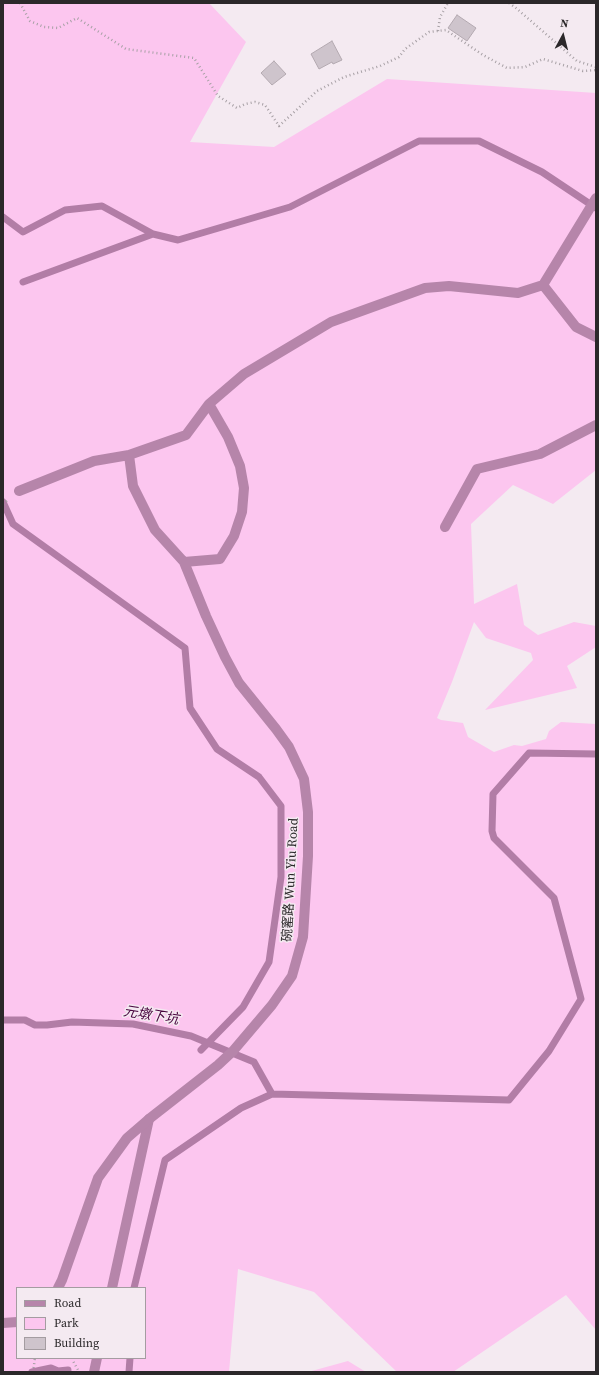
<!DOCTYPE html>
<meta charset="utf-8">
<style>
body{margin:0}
#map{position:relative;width:599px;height:1375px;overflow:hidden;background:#f4eaf1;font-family:"Source Serif 4",serif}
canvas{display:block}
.frame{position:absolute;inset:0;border:4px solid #2b282a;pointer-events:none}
.legend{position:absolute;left:16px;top:1287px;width:130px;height:72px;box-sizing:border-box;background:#f4eaf1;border:1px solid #a49ca1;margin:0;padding:5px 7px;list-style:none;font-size:12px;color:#2b282a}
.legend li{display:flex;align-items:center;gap:8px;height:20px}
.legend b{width:20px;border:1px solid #a49ca1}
.north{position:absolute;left:543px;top:16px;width:40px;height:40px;-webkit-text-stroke:3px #f4eaf1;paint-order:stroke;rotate:7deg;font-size:11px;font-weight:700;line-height:16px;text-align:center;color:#2b282a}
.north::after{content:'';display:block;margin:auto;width:14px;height:18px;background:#2b282a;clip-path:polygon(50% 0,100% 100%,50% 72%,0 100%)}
</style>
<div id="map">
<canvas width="599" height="1375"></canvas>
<div class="frame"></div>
<ul class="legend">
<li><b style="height:5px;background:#b685aa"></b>Road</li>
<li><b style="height:11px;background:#fcc6ef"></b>Park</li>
<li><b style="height:11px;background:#cec4cc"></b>Building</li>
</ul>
<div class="north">N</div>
</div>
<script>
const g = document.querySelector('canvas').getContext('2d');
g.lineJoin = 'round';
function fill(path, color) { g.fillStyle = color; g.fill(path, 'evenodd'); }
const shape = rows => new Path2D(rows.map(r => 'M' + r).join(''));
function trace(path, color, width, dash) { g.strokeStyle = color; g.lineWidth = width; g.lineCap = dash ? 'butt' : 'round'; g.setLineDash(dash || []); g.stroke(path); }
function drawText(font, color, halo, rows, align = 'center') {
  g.font = font + ' "Source Serif 4","Noto Sans TC",serif'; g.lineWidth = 3; g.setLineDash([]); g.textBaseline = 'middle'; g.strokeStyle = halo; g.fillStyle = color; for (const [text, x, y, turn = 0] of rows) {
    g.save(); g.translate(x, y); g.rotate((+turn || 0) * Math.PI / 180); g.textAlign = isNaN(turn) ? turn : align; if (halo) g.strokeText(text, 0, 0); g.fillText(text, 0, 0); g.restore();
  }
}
fill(shape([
 [3,3,209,3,246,42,190,142,274,147,387,79,596,93,596,470,553,504,513,485,471,524,474,604,517,584,524,625,538,635,574,622,596,626,596,647,567,666,577,688,485,710,533,660,531,653,486,638,474,622,452,682,437,718,441,720,463,723,468,737,494,752,514,745,522,746,546,739,549,731,561,722,596,724,596,1330,566,1295,453,1372,397,1372,314,1292,238,1269,229,1372,3,1372],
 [17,1288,145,1288,145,1358,17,1358],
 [348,1361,366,1372,307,1372,308,1372]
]), '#fcc6ef');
trace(shape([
 [3,217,23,232,65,210,102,206,153,234],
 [23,282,153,234,178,240,290,207,419,141,479,141,542,172,596,208],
 [3,502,13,524,185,648,190,708,217,749,259,777,281,806,281,877,269,962,243,1007,201,1050],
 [3,1020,25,1020,35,1025,47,1025,72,1022,133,1024,191,1036,254,1062,272,1094],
 [134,1288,165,1160,241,1108,272,1094,509,1100,549,1051,581,999,554,898,494,838,492,831,493,794,529,753,596,754],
 [32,1372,51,1368,58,1371,68,1370],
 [129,1372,130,1358]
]), '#b27da6', 7);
const building = shape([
 [457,15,476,28,467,41,448,28,457,15],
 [332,41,342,60,333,64,332,62,319,69,311,54,332,41],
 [274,61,286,74,272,85,261,73,274,61]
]);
fill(building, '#cec4cc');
trace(building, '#b3a9b0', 1);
trace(shape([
 [20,3,30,21,44,27,58,28,77,18,126,49,194,58,218,96,237,108,245,104,255,102,265,105,279,126,317,91,344,77,380,66,399,57,405,49,429,32,446,30,483,55,507,68,525,67,543,59,583,71,596,70],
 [509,3,516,8,577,61,596,67],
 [438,31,440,17,448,3],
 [3,504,8,500],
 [73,1358,73,1361,78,1370],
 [33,1372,35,1358]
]), '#a7a0a5', 2.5, [1, 3]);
trace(shape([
 [445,527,477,469,540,454,596,425],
 [112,1288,149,1119],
 [94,1372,97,1358]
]), '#b685aa', 10);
trace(shape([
 [543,285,576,327,596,337],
 [19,491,94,461,129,455],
 [184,562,220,559,234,536,242,512,244,488,240,466,228,437,209,404],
 [58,1288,62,1280,98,1178,127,1138,149,1119,218,1065,233,1051,272,1005,292,976,303,937,308,856,308,812,304,779,289,747,276,729,239,683,225,657,206,616,184,562,155,530,133,486,129,455,186,435,209,404,244,374,331,322,425,288,449,286,518,293,543,285,596,198],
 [3,1323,17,1322]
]), '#b685aa', 10);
drawText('13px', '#2b282a', '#f4eaf1', [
 ["碗窰路 Wun Yiu Road",291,880,-87]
]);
drawText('italic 14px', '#48053f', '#f4eaf1', [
 ["元墩下坑",151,1016,9]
]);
</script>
